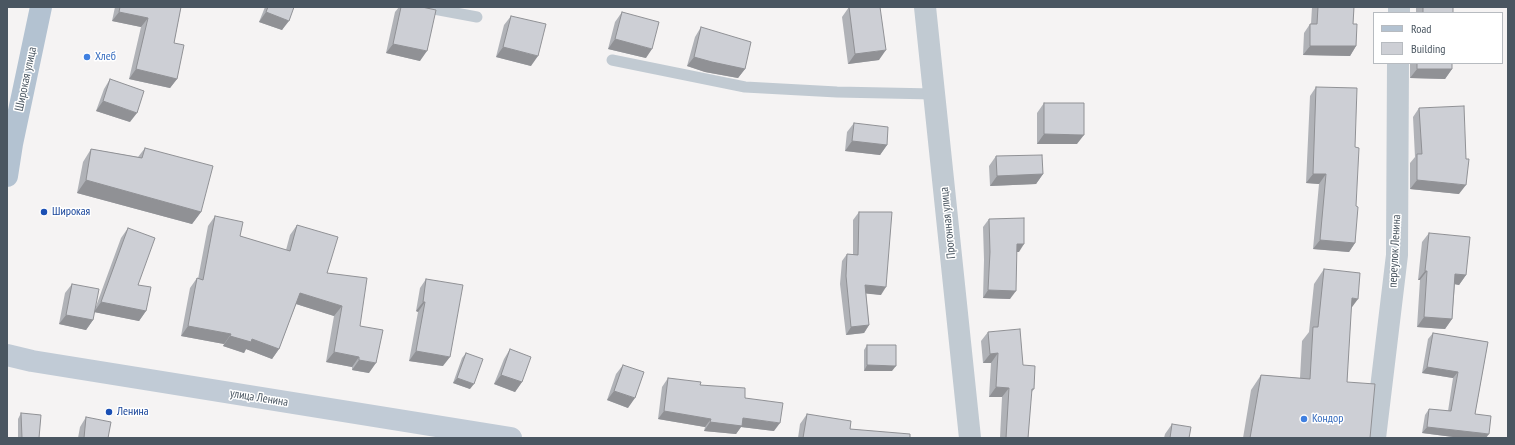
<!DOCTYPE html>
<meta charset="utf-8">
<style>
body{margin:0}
#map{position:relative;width:1515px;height:445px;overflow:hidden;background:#f5f3f3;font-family:"PT Sans Narrow",sans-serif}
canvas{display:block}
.frame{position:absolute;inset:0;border:8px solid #4a5661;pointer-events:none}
.legend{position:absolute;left:1373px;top:12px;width:130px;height:52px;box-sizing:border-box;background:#fff;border:1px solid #b7bbc0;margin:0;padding:5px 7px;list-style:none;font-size:12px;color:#4a5661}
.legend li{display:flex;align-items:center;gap:8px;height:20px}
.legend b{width:20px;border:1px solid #b7bbc0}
</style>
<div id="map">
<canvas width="1515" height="445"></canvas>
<div class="frame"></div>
<ul class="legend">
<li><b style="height:5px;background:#b3c2d1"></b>Road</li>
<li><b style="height:11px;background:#cdcfd5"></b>Building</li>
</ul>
</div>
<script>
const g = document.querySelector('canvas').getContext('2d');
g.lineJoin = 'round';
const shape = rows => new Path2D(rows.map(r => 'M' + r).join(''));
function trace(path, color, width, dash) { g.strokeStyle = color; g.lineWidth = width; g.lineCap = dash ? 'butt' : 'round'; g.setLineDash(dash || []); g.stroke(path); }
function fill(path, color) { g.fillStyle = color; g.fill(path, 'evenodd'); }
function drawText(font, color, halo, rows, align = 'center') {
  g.font = font + ' "PT Sans Narrow",sans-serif'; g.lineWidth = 3; g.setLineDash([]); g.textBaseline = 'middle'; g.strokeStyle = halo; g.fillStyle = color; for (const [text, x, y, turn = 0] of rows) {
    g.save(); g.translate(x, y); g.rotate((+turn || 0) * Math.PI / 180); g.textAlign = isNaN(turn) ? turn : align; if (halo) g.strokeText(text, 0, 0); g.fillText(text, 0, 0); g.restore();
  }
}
trace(shape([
 [423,7,477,17],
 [612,60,745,87,837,92,934,94]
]), '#c1cad2', 11);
trace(shape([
 [925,7,970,438],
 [1399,13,1399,7],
 [1375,438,1397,255,1398,63]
]), '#c1cad2', 22);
trace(shape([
 [7,355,32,361,511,438]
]), '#c1cbd6', 22);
trace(shape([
 [7,176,12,144,41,7]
]), '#b3c2d1', 22);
fill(shape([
 [115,7,181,7,174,43,177,79,170,88,129,79,141,27,112,21],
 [265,7,294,7,282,30,259,22],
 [399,7,422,7,420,61,386,53,395,12],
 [849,7,879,60,848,64,842,17],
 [1312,7,1354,7,1353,24,1356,46,1350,56,1303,55,1304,33,1310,24,1311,24],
 [1416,7,1453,7,1453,13,1416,13],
 [622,12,646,58,608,49,615,22],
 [511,16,531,66,496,57,504,25],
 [701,27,745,69,738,78,705,72,687,66,695,37],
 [1410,63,1452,63,1452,69,1445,79,1410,78],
 [110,79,130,122,96,111,104,89],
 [1316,87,1355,147,1356,206,1355,243,1349,252,1313,249,1319,184,1306,183,1310,96],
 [1044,103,1077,144,1037,144,1037,113],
 [1419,108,1459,194,1410,189,1410,163,1415,157,1413,117],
 [854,123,887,145,880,155,845,151,847,132],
 [145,148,201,212,192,224,77,193,83,162,91,149,138,157],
 [996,156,1043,174,1036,184,990,186,989,166],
 [859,212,881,295,866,293,869,325,864,333,846,335,840,284,842,261,847,254,853,254,853,220],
 [215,216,240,236,286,250,290,235,297,225,360,326,369,373,352,370,352,367,326,362,334,316,296,304,279,349,272,359,246,349,244,353,223,346,224,344,181,336,190,288,197,278,198,279,208,226],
 [989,219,1019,252,1017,252,1010,299,983,298,984,260,983,227],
 [128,228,138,285,146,311,139,321,94,312,93,320,86,330,59,324,65,293,72,284,95,309,121,238],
 [1429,233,1466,275,1459,285,1455,284,1452,319,1445,329,1417,327,1420,280,1418,280,1422,242],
 [1324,269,1351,308,1347,382,1370,438,1243,438,1251,390,1261,375,1300,378,1302,341,1309,332,1314,284],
 [426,279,443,366,409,361,418,312,416,311,420,288],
 [988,332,1023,365,1034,389,1031,393,1028,438,1000,438,1002,397,989,397,991,363,983,363,981,341],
 [1433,333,1488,342,1475,414,1486,438,1461,438,1422,433,1425,415,1429,409,1448,411,1453,378,1422,373,1428,339],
 [867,345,892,371,864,371,864,350],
 [510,349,522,382,515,392,494,384,504,359],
 [466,353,470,389,453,383,462,358],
 [623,365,628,408,607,400,616,374],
 [668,378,745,398,774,431,741,427,736,434,704,431,705,427,658,419,662,387],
 [21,413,39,438,18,438,18,419],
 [807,414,850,429,910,438,798,438,800,424],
 [86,417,108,438,78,438,80,427],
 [1172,424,1189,438,1164,438,1165,434]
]), '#b0b2b7');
fill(shape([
 [119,12,148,18,141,27,112,21],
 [266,12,289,21,282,30,259,22],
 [615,39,652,49,646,58,608,49],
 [393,44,427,51,420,61,386,53],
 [1310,46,1356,46,1350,56,1303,55],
 [503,47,538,56,531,66,496,57],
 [886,50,879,60,848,64,855,54],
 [694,57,745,69,738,78,705,72,687,66],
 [136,69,177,79,170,88,129,79],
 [1417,69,1452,69,1445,79,1410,78],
 [103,101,137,113,130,122,96,111],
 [1044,134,1084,135,1077,144,1037,144],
 [852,141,887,145,880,155,845,151],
 [1043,174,1036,184,990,186,997,176],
 [1313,174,1326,174,1319,184,1306,183],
 [86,180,201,212,192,224,77,193],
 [1417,180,1466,185,1459,194,1410,189],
 [1320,240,1355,243,1349,252,1313,249],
 [1017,244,1024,244,1019,252,1012,252],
 [1425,271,1427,271,1420,280,1418,280],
 [1455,274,1466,275,1459,285,1448,283],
 [865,285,886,287,881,295,860,293],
 [988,290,1016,291,1010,299,983,298],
 [300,293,342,306,334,316,293,303],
 [1352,298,1358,299,1347,314],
 [101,302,146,311,139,321,94,312],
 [423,302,425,302,418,312,416,311],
 [66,315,93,320,86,330,59,324],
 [1424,317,1452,319,1445,329,1417,327],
 [869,325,864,333,846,335,851,327],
 [188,326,231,334,224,344,181,336],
 [230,336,252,339,279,349,272,359,246,349,244,353,223,346],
 [416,351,450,357,443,366,409,361],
 [334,352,359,357,352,367,326,362],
 [998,353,991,363,983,363,990,354],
 [359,360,376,363,369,373,352,370],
 [867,365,896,366,892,371,864,371],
 [1427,367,1458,372,1453,378,1422,373],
 [501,375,522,382,515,392,494,384],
 [457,378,474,384,470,389,453,383],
 [996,387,1009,388,1002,397,989,397],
 [614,391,635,398,628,408,607,400],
 [664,411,711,419,705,427,658,419],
 [743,418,780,423,774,431,741,427,736,434,704,431,710,422],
 [1427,427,1489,434,1486,438,1461,438,1422,433]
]), '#909195');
const building = shape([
 [120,7,181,7,174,43,184,45,177,79,136,69,148,18,119,12,120,7],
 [268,7,294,7,289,21,266,12,268,7],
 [401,7,422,7,436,10,427,51,393,44,401,7],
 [849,7,880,7,886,50,855,54,849,7],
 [1318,7,1354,7,1353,24,1357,24,1356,46,1310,46,1310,24,1317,24,1318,7],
 [1423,7,1453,7,1453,13,1423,13,1423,7],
 [622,12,659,22,652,49,615,39,622,12],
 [511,16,546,24,538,56,503,47,511,16],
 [701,27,751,42,745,69,712,62,694,57,701,27],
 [1417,63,1452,63,1452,69,1417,69,1417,63],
 [110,79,144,91,137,113,103,101,110,79],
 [1316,87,1357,88,1355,147,1359,148,1356,206,1358,207,1355,243,1320,240,1326,174,1313,174,1316,87],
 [1044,103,1084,103,1084,135,1044,134,1044,103],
 [1464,106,1466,159,1469,159,1466,185,1417,180,1417,154,1422,154,1419,108,1464,106],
 [854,123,888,127,887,145,852,141,854,123],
 [145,148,213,166,201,212,86,180,91,149,142,158,145,148],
 [1042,155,1043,174,997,176,996,156,1042,155],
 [859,212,892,212,886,287,865,285,869,325,851,327,846,276,847,254,858,255,859,212],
 [215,216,243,222,240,236,290,251,297,225,338,237,327,273,367,278,360,326,383,330,376,363,359,360,359,357,334,352,342,306,300,293,279,349,252,339,251,342,230,336,231,334,188,326,197,278,203,280,215,216],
 [1024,218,1024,244,1017,244,1016,291,988,290,990,252,989,219,1024,218],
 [128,228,155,238,138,285,151,287,146,311,101,302,128,228],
 [1429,233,1470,237,1466,275,1455,274,1452,319,1424,317,1427,271,1425,271,1429,233],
 [1324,269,1360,273,1358,299,1352,298,1347,382,1375,384,1370,438,1250,438,1261,375,1310,379,1313,327,1318,327,1324,269],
 [426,279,463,285,450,357,416,351,425,302,423,302,426,279],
 [72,284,99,289,93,320,66,315,72,284],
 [1020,329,1023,365,1035,366,1034,389,1032,389,1028,438,1006,438,1009,388,996,387,998,353,990,354,988,332,1020,329],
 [1433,333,1488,342,1475,414,1491,416,1489,434,1427,427,1429,409,1451,411,1458,372,1427,367,1433,333],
 [867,345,896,345,896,366,867,365,867,345],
 [510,349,531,357,522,382,501,375,510,349],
 [466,353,483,359,474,384,457,378,466,353],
 [623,365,644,372,635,398,614,391,623,365],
 [668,378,701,382,700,385,745,388,745,398,783,403,780,423,743,418,742,426,710,422,711,419,664,411,668,378],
 [21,413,41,415,39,438,22,438,21,413],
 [807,414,851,421,850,429,910,434,910,438,803,438,807,414],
 [86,417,111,422,108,438,84,438,86,417],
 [1172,424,1191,427,1189,438,1170,438,1172,424]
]);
fill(building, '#cdcfd5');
trace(building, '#909195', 1);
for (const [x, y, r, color] of [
 [87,57,4,"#3f7fe0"],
 [44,212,4,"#1a4fb4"],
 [109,412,4,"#1a4fb4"],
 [1304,419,4,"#3f7fe0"]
]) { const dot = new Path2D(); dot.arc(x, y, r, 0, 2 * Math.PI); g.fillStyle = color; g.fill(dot); trace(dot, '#fff', 1.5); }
drawText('12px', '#366cbe', '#fff', [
 ["Хлеб",95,57],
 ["Кондор",1312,419]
], 'left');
drawText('12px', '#4a5661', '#fff', [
 ["Широкая улица",26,79,-78],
 ["Прогонная улица",948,223,-96],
 ["переулок Ленина",1395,251,-87],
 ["улица Ленина",259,398,9]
]);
drawText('12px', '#164399', '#fff', [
 ["Широкая",52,212],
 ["Ленина",117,412]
], 'left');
</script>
